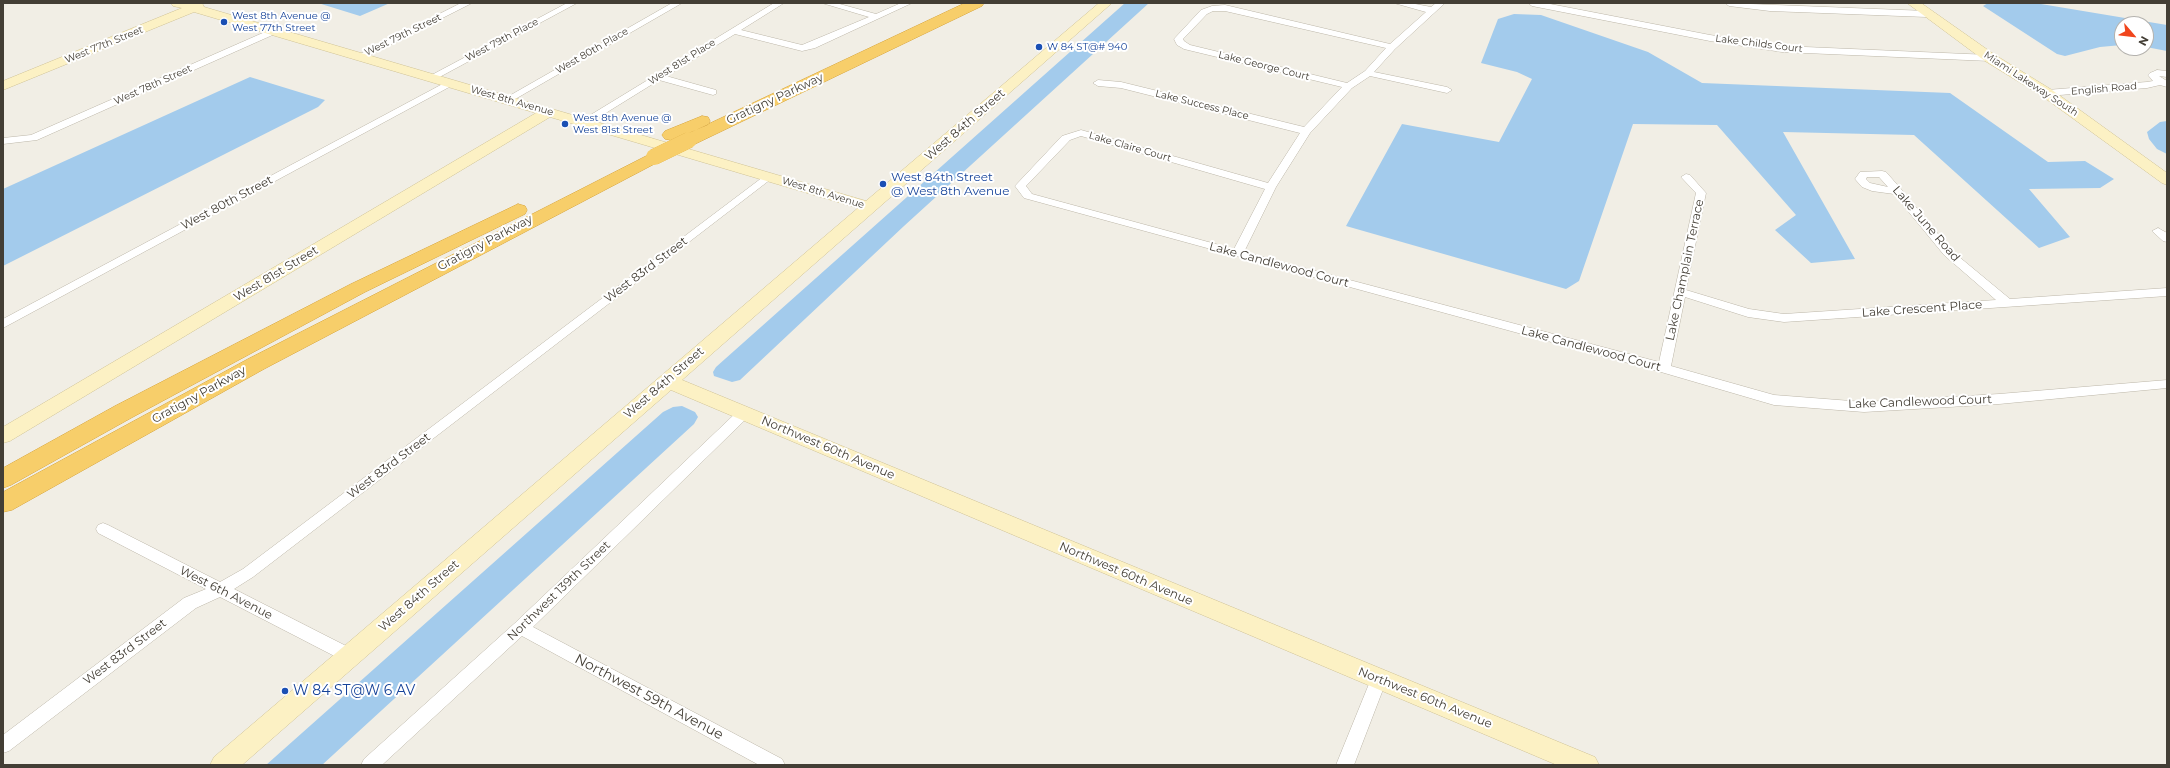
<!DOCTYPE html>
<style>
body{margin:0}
#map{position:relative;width:2170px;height:768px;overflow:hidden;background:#f1eee5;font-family:Montserrat,sans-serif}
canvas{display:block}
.frame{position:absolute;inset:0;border:4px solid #433e35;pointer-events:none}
.north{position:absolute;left:2114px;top:16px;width:40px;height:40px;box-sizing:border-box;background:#fff;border:1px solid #b4b2ae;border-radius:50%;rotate:118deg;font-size:11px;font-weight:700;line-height:16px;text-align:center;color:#433e35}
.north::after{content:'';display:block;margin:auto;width:14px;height:18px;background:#f0461d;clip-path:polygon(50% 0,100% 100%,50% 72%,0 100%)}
</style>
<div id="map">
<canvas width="2170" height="768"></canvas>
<div class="frame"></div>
<div class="north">N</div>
</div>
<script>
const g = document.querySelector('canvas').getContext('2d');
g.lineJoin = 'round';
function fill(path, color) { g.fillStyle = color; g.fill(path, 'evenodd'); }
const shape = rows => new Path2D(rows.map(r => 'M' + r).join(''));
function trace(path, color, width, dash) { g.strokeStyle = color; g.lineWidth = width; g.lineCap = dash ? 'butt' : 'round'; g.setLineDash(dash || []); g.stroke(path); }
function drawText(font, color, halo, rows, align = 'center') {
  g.font = font + ' Montserrat,sans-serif'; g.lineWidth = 4; g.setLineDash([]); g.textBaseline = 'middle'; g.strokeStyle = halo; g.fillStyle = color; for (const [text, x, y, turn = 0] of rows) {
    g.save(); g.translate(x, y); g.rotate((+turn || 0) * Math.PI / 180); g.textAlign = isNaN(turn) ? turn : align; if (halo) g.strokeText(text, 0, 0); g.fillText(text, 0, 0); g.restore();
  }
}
fill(shape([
 [318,3,390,3,360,16],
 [1125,3,1149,3,904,226,740,380,732,382,714,376,713,372,716,367],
 [1988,3,2041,4,2167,25,2167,51,2146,47,2146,24,2122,24,2122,45,2100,47,2065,56,2057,54,1983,6],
 [1514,14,1541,15,1648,52,1702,83,1950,93,2048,162,2085,161,2114,179,2100,188,2029,189,2070,237,2039,248,1914,135,1783,132,1855,259,1811,263,1775,230,1796,215,1717,125,1633,124,1579,281,1566,289,1346,226,1402,124,1499,142,1532,79,1517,72,1481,63,1498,19],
 [250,77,325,100,318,107,3,266,3,189],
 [2167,121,2167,154,2157,149,2149,139,2147,132,2160,122],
 [682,406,695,412,698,417,694,424,322,765,266,765,663,412,673,407]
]), '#a3cbec');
const street = shape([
 [461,3,472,3,362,59,356,59,354,57,461,3],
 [567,3,577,3,434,80,431,81,426,78,567,3],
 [672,3,682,3,510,102,504,102,502,100,672,3],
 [774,3,784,3,741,30,802,45,869,17,822,3,836,3,876,14,901,3,912,3,815,48,802,51,735,34,666,76,716,90,716,94,713,95,659,80,588,124,580,124,579,122,774,3],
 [1394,3,1410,3,1431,7,1436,3,1445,3,1395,49,1374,72,1447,87,1452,90,1447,93,1370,76,1352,88,1310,133,1276,187,1244,252,1659,362,1696,193,1681,177,1686,174,1690,175,1706,193,1686,290,1749,309,1784,314,1996,300,1944,255,1894,194,1872,191,1862,187,1855,179,1860,172,1882,171,1886,172,1901,189,1952,251,2010,299,2167,288,2167,296,1784,322,1748,317,1685,297,1671,366,1774,395,1864,402,1999,394,2167,380,2167,388,1999,404,1864,412,1774,405,1661,372,1024,198,1015,186,1062,136,1081,130,1268,183,1300,133,1121,88,1098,86,1093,83,1098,80,1121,82,1304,127,1342,87,1184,49,1177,45,1174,39,1201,10,1212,6,1225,5,1390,44,1426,12,1394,3],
 [1213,11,1225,11,1386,48,1365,71,1347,83,1190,45,1184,41,1183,39,1207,14,1213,11],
 [1081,136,1265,189,1234,249,1032,194,1026,186,1070,140,1081,136],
 [1867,177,1879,177,1888,187,1870,183,1866,179,1867,177],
 [1528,3,1545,3,1710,35,1782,46,1990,55,1995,58,1990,61,1782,52,1710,41,1532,6,1528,3],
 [1725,3,1927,11,1931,14,1927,17,1770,11,1729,6,1725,3],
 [274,28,278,31,277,33,37,140,3,144,3,138,31,135,274,28],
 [2157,70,2167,71,2167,77,2159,76,2167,81,2167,87,2160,85,2147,88,2047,96,2042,93,2047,90,2147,82,2153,81,2148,75,2150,73,2157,70],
 [450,80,453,81,453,85,3,328,3,319,450,80],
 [767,174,771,175,772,177,771,179,253,577,234,589,356,651,358,656,356,661,350,663,344,661,220,597,196,608,9,751,3,753,3,735,184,598,206,589,98,533,96,529,98,525,103,523,108,525,220,582,243,569,767,174],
 [2158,228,2167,233,2167,242,2163,241,2152,231,2158,228],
 [744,408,749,410,751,413,749,416,533,627,782,759,785,765,759,765,522,636,382,765,361,765,364,759,515,623,739,410,744,408],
 [1379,672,1385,674,1387,679,1354,765,1336,765,1371,679,1373,674,1379,672]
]);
const secondary = shape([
 [171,3,202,3,204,7,866,201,1099,3,1112,3,682,380,1595,757,1599,765,1557,765,671,390,242,765,210,765,214,757,858,208,550,117,10,441,3,443,3,427,536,113,194,12,3,90,3,81,182,8,173,6,171,3],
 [1907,3,1921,3,1995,55,2052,90,2167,173,2167,185,2162,183,2042,96,1985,61,1907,3]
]);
const highway = shape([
 [965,3,984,3,982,6,695,144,689,145,683,144,680,140,683,136,965,3],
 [702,116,708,117,710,121,708,125,671,140,665,139,662,135,665,131,702,116],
 [654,152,660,153,663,157,660,161,264,369,12,510,3,512,3,492,248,359,654,152],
 [518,204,525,206,527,210,525,214,365,292,131,418,11,485,3,488,3,468,115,406,351,284,518,204]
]);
trace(street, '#bcb6a8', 1);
trace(secondary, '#cfc296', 1);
trace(highway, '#d5a33b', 1);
fill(street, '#fff');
fill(secondary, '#fcf1c4');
fill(highway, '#f7ce6a');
const highwayBridge = shape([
 [654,157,689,140]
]);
trace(highwayBridge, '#d5a33b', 16, []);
trace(highwayBridge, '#f7ce6a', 16);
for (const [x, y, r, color] of [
 [224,22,4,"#1a4fb4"],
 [1039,47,4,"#1a4fb4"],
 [565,124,4,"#1a4fb4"],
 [883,184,4,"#1a4fb4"],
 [285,691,4,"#1a4fb4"]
]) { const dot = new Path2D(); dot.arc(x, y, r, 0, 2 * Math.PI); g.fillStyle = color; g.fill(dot); trace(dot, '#fff', 1.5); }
drawText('10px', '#164399', '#fff', [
 ["West 8th Avenue @",232,16],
 ["West 77th Street",232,28],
 ["W 84 ST@# 940",1047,47],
 ["West 8th Avenue @",573,118],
 ["West 81st Street",573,130]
], 'left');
drawText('10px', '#433e35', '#fff', [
 ["West 79th Street",403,35,-26],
 ["West 79th Place",502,40,-28],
 ["Lake Childs Court",1759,44,7],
 ["West 77th Street",104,45,-22],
 ["West 80th Place",592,51,-30],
 ["West 81st Place",682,62,-32],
 ["Lake George Court",1264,66,14],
 ["Miami Lakeway South",2031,84,33],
 ["West 78th Street",153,85,-24],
 ["English Road",2104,89,-5],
 ["West 8th Avenue",512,101,16],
 ["Lake Success Place",1202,105,14],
 ["Lake Claire Court",1130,147,16],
 ["West 8th Avenue",823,193,17]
]);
drawText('12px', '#433e35', '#fff', [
 ["Gratigny Parkway",775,99,-25],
 ["West 84th Street",965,125,-41],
 ["West 80th Street",227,203,-28],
 ["Lake June Road",1926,224,49],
 ["Gratigny Parkway",485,243,-28],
 ["Lake Candlewood Court",1279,265,15],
 ["West 83rd Street",646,270,-37],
 ["Lake Champlain Terrace",1685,270,-78],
 ["West 81st Street",276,274,-31],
 ["Lake Crescent Place",1922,309,-4],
 ["Lake Candlewood Court",1591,349,15],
 ["West 84th Street",664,383,-41],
 ["Gratigny Parkway",199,395,-29],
 ["Lake Candlewood Court",1920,402,-2],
 ["Northwest 60th Avenue",828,448,23],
 ["West 83rd Street",389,466,-37],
 ["Northwest 60th Avenue",1126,574,23],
 ["Northwest 139th Street",559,591,-44],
 ["West 6th Avenue",226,593,27],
 ["West 84th Street",419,596,-41],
 ["West 83rd Street",125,652,-37],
 ["Northwest 60th Avenue",1425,698,22]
]);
drawText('12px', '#164399', '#fff', [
 ["West 84th Street",891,177],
 ["@ West 8th Avenue",891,191]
], 'left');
drawText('14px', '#164399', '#fff', [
 ["W 84 ST@W 6 AV",293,691]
], 'left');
drawText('14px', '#433e35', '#fff', [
 ["Northwest 59th Avenue",649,697,28]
]);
</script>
